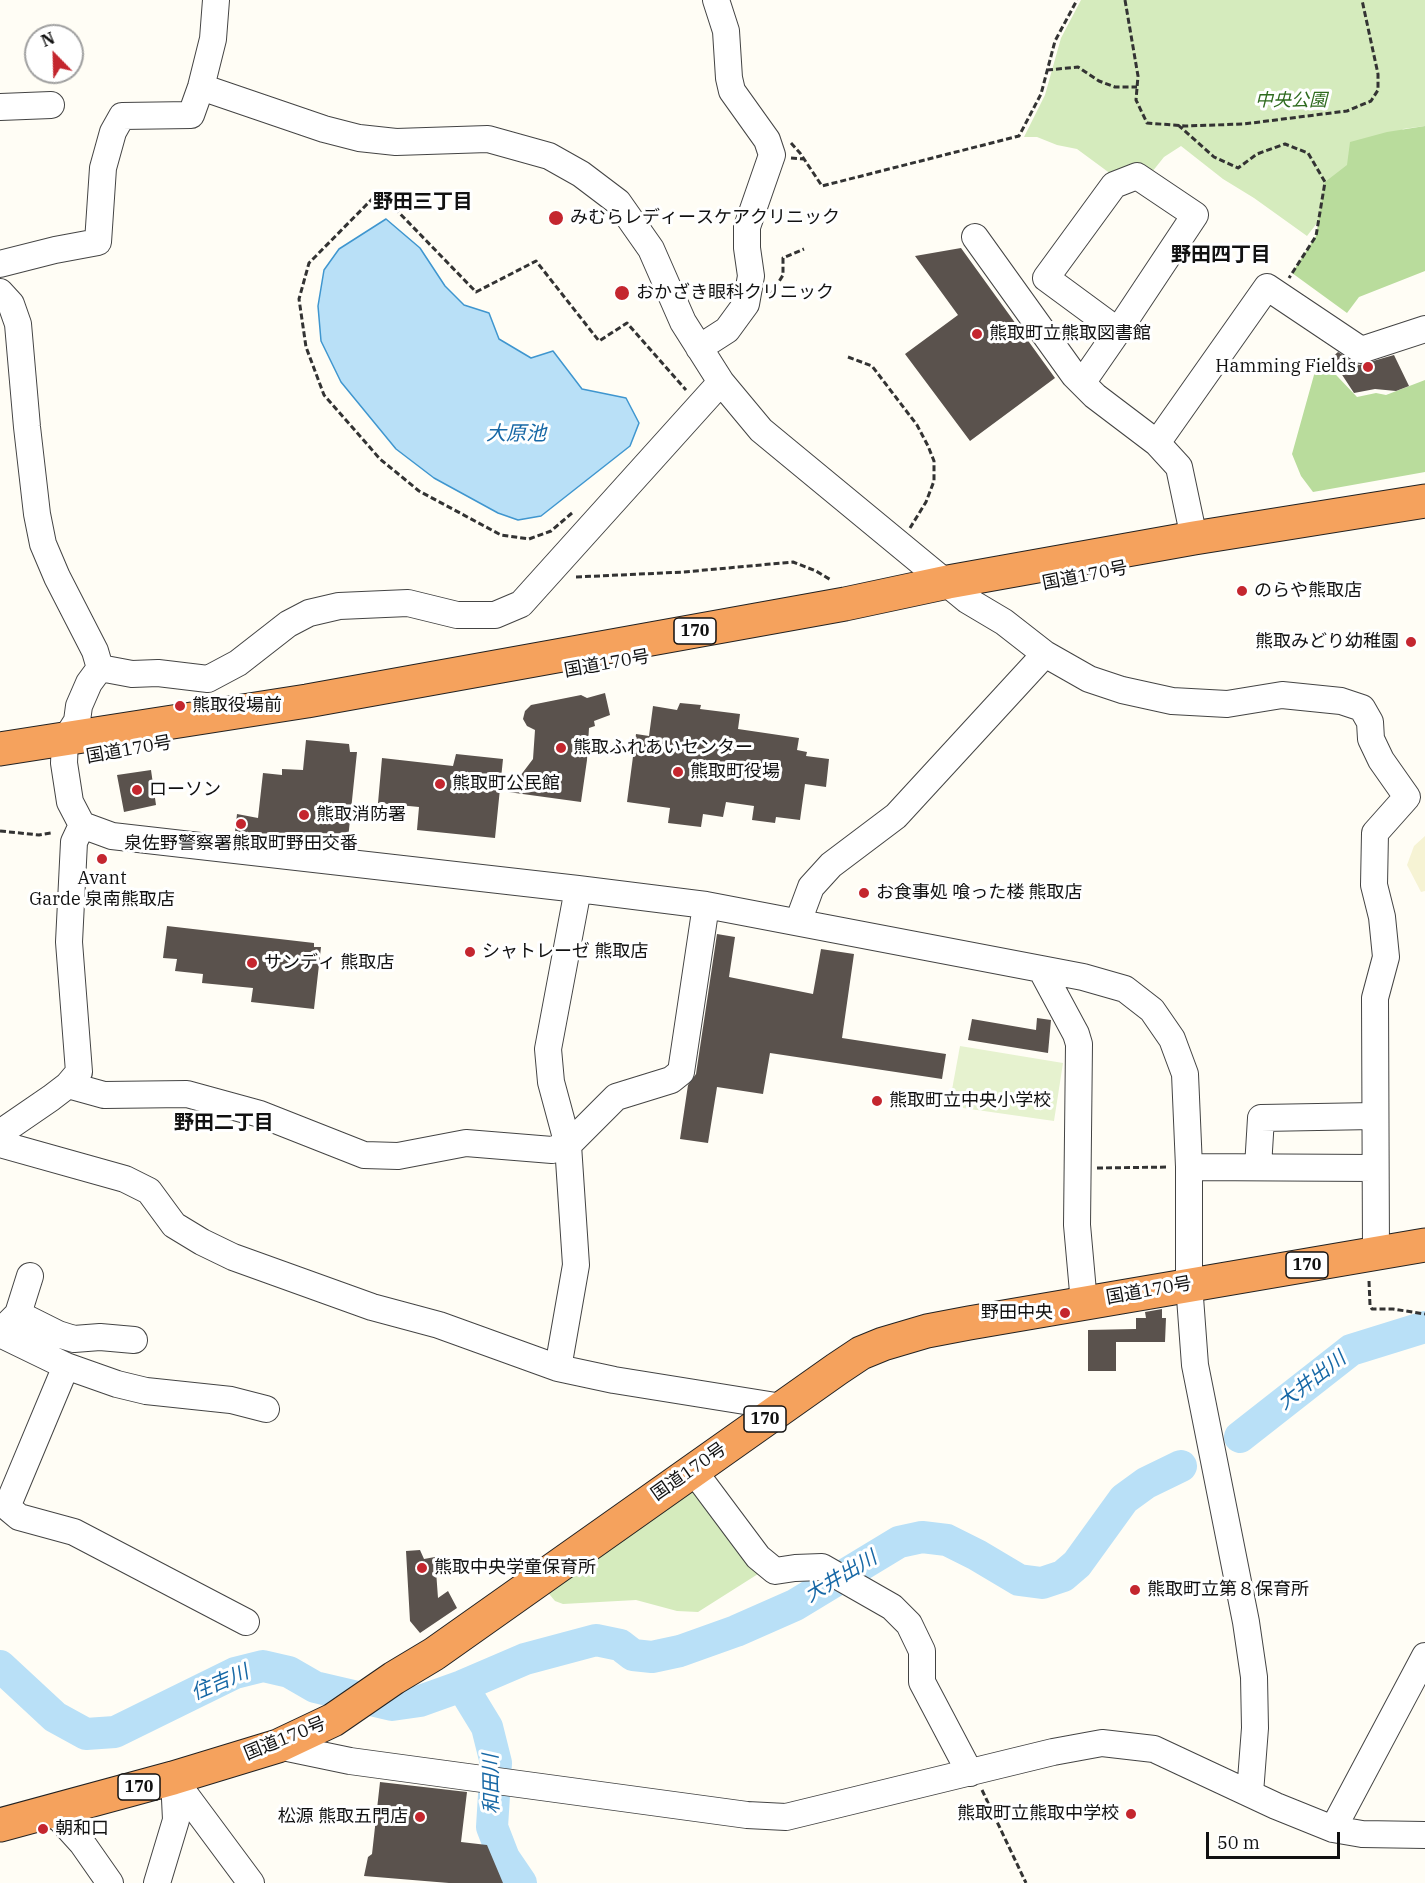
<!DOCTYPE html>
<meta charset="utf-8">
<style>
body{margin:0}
#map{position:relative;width:1425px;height:1883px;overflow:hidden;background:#fffdf5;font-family:"IBM Plex Serif",serif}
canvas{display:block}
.north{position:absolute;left:24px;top:24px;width:60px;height:60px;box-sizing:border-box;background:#fff;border:2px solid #a0a0a0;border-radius:50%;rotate:337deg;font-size:16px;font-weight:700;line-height:24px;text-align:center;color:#111}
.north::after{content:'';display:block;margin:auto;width:21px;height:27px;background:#c4262e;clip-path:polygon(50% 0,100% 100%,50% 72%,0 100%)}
.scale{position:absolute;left:1206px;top:1832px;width:134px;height:27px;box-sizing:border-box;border:3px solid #111;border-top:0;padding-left:8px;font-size:18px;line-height:21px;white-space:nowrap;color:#111;-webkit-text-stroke:4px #fff;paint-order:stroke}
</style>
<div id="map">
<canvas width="1425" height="1883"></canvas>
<div class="north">N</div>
<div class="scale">50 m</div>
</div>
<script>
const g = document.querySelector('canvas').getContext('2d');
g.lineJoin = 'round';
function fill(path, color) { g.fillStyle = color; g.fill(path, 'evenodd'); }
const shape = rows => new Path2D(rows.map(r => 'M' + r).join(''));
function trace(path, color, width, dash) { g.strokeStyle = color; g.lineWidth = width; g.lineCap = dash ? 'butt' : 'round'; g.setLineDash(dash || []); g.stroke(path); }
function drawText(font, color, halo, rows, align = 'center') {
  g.font = font + ' "IBM Plex Serif","Noto Sans JP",serif'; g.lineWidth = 6; g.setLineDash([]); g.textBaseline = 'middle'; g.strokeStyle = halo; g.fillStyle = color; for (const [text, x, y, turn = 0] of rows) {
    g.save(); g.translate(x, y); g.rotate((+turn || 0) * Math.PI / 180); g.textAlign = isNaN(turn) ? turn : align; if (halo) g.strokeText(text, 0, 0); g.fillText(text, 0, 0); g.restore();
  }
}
fill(shape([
 [1425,836,1425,891,1421,892,1407,865,1414,846]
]), '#f6f3d4');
fill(shape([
 [1081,0,1425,0,1425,126,1403,129,1337,215,1317,223,1307,236,1254,198,1223,179,1181,146,1164,157,1148,177,1115,177,1077,149,1057,145,1037,137,1024,137,1045,95,1061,38],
 [692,1482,758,1574,698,1612,677,1611,636,1600,563,1604,555,1601,545,1589]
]), '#d5ebbd');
fill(shape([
 [1425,126,1425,271,1359,297,1347,313,1292,273,1316,236,1325,182,1347,165,1350,142,1387,132],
 [1319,357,1357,397,1376,393,1386,395,1425,380,1425,472,1313,492,1301,476,1292,454]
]), '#b9dc9c');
fill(shape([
 [960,1046,1063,1063,1054,1121,949,1106]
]), '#e6f2cf');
const water = shape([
 [386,219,420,248,445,286,464,305,489,313,499,339,531,358,553,351,582,389,626,398,639,423,630,446,541,516,518,520,498,513,434,478,396,449,341,382,321,341,318,306,324,270,339,249,386,219]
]);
fill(water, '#b9e0f7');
trace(water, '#3f96cf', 1.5);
trace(shape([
 [1240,1437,1351,1350,1425,1327],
 [0,1666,55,1717,86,1734,115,1732,235,1673,263,1666,289,1672,315,1687,392,1705,420,1701,462,1686,525,1659,596,1640,620,1645,633,1655,652,1657,680,1651,736,1631,795,1605,899,1542,922,1537,947,1540,977,1555,1019,1580,1042,1583,1063,1576,1077,1564,1124,1499,1146,1483,1181,1466],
 [462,1686,487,1727,496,1763,492,1827,504,1858,521,1883]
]), '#b9e0f7', 32);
fill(shape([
 [961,248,1055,378,970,441,905,354,958,315,915,256],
 [1338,352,1359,365,1394,355,1409,386,1396,391,1375,389,1354,393,1331,358],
 [605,693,610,715,594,721,595,726,589,728,587,760,581,802,508,792,533,759,535,730,527,726,523,719,525,711,531,705,581,695,587,698],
 [680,703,701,705,700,709,740,714,738,729,799,738,797,750,807,752,806,756,829,759,826,787,805,784,800,820,776,817,775,823,752,820,754,806,726,802,723,817,703,814,701,827,668,823,670,808,627,802,636,734,649,736,653,706,677,710],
 [306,740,349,744,350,752,357,752,348,839,299,834,298,837,235,832,237,814,258,818,263,773,282,775,282,769,303,770],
 [456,754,503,759,495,838,417,830,419,807,378,803,382,758,453,766],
 [151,770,156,805,124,812,117,775],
 [167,926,314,943,314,947,321,947,314,1009,251,1002,253,988,202,983,203,974,175,971,177,959,163,958],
 [717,934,735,937,729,977,813,994,821,949,854,954,842,1038,946,1054,942,1079,770,1053,763,1094,717,1087,708,1143,680,1139,688,1085,696,1074],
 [1037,1018,1051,1020,1048,1053,968,1040,972,1019,1036,1030],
 [1162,1309,1162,1318,1166,1318,1165,1342,1116,1342,1116,1371,1088,1371,1088,1330,1136,1329,1136,1318,1146,1318,1145,1312],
 [420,1550,424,1559,435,1557,438,1598,448,1591,457,1608,420,1633,410,1621,406,1551],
 [380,1782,467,1792,461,1842,487,1845,503,1883,449,1883,364,1876,368,1857,372,1854]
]), '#5a524d');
const minor = shape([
 [201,87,324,129,359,138,396,142,488,139,549,156,581,174,618,202,651,249,683,322,721,382,761,430,967,600,1004,622,1045,654,1089,679,1122,690,1172,701,1227,704,1282,695,1341,701,1362,708,1370,722,1371,739,1381,760,1407,797,1375,833,1374,885,1382,917,1386,957,1375,998,1376,1253],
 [0,107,51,105],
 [975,237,1074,375,1095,396,1157,443],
 [0,264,55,250,98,242,103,168,113,132,122,116,191,115,201,87,213,39,216,0],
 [0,292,11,304,18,324,27,427,37,514,43,544,57,577,95,651,100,668],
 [699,348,727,330,746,304,751,276,747,248,747,227,772,155,767,140,732,91,729,78,726,31,716,0],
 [1082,383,1118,331,1195,215,1137,176,1114,185,1046,278,1118,331],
 [1194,538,1179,467,1157,443,1267,287,1361,350,1425,329],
 [100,668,89,683,79,706,77,721,65,740,64,763,70,802,82,825,112,836,578,889,706,905,1083,977,1125,989,1152,1010,1172,1039,1185,1074,1189,1167,1189,1284,1195,1365,1246,1622,1254,1677,1255,1728,1250,1793],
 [100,668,132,674,158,673,208,679,238,663,288,624,309,613,339,606,408,603,457,615,495,615,521,604,721,382],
 [798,922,811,887,831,865,896,816,1045,654],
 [1041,969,1076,1034,1079,1044,1077,1225,1084,1303],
 [68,1085,104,1095,187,1094,260,1114,364,1155,398,1156,466,1143,552,1150,568,1145,616,1097,671,1080,681,1072,706,905],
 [0,1133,51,1098,68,1085,79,1072,69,942,74,842,82,825],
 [0,1144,125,1179,149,1191,174,1225,202,1242,233,1257,372,1307,439,1325,558,1368,614,1380,782,1407],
 [1189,1167,1375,1168],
 [1258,1167,1261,1118,1374,1116],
 [18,1314,58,1334,74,1339,100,1337,134,1340],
 [7,1325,18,1314,30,1276],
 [0,1334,66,1366,117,1384,146,1391,231,1400,266,1409],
 [66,1366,7,1507,19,1517,74,1532,246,1622],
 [558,1368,576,1265,568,1145,551,1082,548,1049,578,889],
 [693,1470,758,1557,775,1571,795,1568,822,1567,892,1607,909,1624,922,1651,922,1682,970,1773],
 [278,1746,350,1761,747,1815,786,1817,1053,1752,1102,1743,1154,1749,1276,1806,1333,1829,1362,1834,1425,1835],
 [173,1778,251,1883],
 [53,1811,82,1843,110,1883],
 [1333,1829,1425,1656],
 [157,1883,176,1820,174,1778]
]);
const highway = shape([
 [0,749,307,701,845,604,948,582,1194,538,1425,501],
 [0,1825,173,1778,278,1746,333,1720,394,1678,434,1654,837,1369,861,1353,883,1344,927,1331,969,1323,1425,1245]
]);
trace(minor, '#444', 28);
trace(highway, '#222', 35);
trace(shape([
 [1125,0,1138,76,1136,100,1147,123,1185,126,1244,124,1347,111,1371,101,1378,90,1378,74,1362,0],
 [1047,70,1078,67,1099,81,1115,87,1137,87],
 [1178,125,1214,157,1238,168,1257,154,1285,144,1308,153,1325,182,1316,236,1289,278],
 [791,143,800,153,822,186,1019,136,1041,94,1055,41,1077,0],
 [791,158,804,159],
 [770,296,783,275,783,258,804,249],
 [848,357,872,366,917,425,928,446,934,461,934,481,926,502,910,528],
 [572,513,551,531,529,539,501,535,419,491,380,459,324,395,306,347,299,299,309,263,379,192,476,292,536,261,599,341,627,323,686,390],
 [576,577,684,572,793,562,816,571,831,580],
 [0,831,39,835,51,833],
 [1097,1168,1169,1167],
 [1369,1281,1370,1305,1372,1309,1393,1309,1425,1314],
 [982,1790,1026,1883]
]), '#333', 3, [6, 3]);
trace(minor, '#fff', 26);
trace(highway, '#f5a25d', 33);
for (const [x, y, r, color] of [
 [556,218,8,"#c4262e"],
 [622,293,8,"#c4262e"],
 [977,334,6,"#c4262e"],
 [1368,367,6,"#c4262e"],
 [1242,591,6,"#c4262e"],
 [1411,642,6,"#c4262e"],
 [180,706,6,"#c4262e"],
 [561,748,6,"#c4262e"],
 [678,772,6,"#c4262e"],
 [440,784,6,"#c4262e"],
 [137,790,6,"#c4262e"],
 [304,815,6,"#c4262e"],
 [241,824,6,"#c4262e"],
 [102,859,6,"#c4262e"],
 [864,893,6,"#c4262e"],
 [470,952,6,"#c4262e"],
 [252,963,6,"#c4262e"],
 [877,1101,6,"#c4262e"],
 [1065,1313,6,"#c4262e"],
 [422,1568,6,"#c4262e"],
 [1135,1590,6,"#c4262e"],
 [1131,1814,6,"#c4262e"],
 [420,1817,6,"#c4262e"],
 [43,1829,6,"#c4262e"]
]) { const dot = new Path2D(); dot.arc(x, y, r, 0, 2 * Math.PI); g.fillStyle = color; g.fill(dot); trace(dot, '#fff', 2); }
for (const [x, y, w] of [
 [695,631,42],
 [1307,1265,42],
 [765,1419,42],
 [139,1787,42]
]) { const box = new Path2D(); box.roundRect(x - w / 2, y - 13, w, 26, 4.5); g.fillStyle = '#fff'; g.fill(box); trace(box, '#111', 1.5); }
drawText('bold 16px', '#111', null, [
 ["170",695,631],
 ["170",1307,1265],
 ["170",765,1419],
 ["170",139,1787]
]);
drawText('italic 18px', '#2f6b1f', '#fff', [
 ["中央公園",1291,101]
]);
drawText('18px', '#111', '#fff', [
 ["みむらレディースケアクリニック",570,218],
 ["おかざき眼科クリニック",636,293],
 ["熊取町立熊取図書館",989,334],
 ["Hamming Fields",1356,367,"right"],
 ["のらや熊取店",1254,591],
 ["熊取みどり幼稚園",1399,642,"right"],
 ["熊取役場前",192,706],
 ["熊取ふれあいセンター",573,748],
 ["熊取町役場",690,772],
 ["熊取町公民館",452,784],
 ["ローソン",149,790],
 ["熊取消防署",316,815],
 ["泉佐野警察署熊取町野田交番",241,844,"center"],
 ["Avant",102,879,"center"],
 ["Garde 泉南熊取店",102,900,"center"],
 ["お食事処 喰った楼 熊取店",876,893],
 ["シャトレーゼ 熊取店",482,952],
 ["サンディ 熊取店",264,963],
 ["熊取町立中央小学校",889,1101],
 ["野田中央",1053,1313,"right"],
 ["熊取中央学童保育所",434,1568],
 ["熊取町立第８保育所",1147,1590],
 ["熊取町立熊取中学校",1119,1814,"right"],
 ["松源 熊取五門店",408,1817,"right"],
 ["朝和口",55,1829]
], 'left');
drawText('18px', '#111', '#fff', [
 ["国道170号",1085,576,-11],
 ["国道170号",607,664,-10],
 ["国道170号",129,750,-10],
 ["国道170号",1149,1291,-10],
 ["国道170号",689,1472,-35],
 ["国道170号",285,1739,-22]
]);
drawText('bold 20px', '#111', '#fff', [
 ["野田三丁目",423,202],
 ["野田四丁目",1221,255],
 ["野田二丁目",224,1123]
]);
drawText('italic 20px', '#1768a6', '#fff', [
 ["大原池",516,434],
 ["大井出川",1312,1381,-38],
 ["大井出川",841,1577,-31],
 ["住吉川",220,1683,-23],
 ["和田川",492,1784,-91]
]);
</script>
